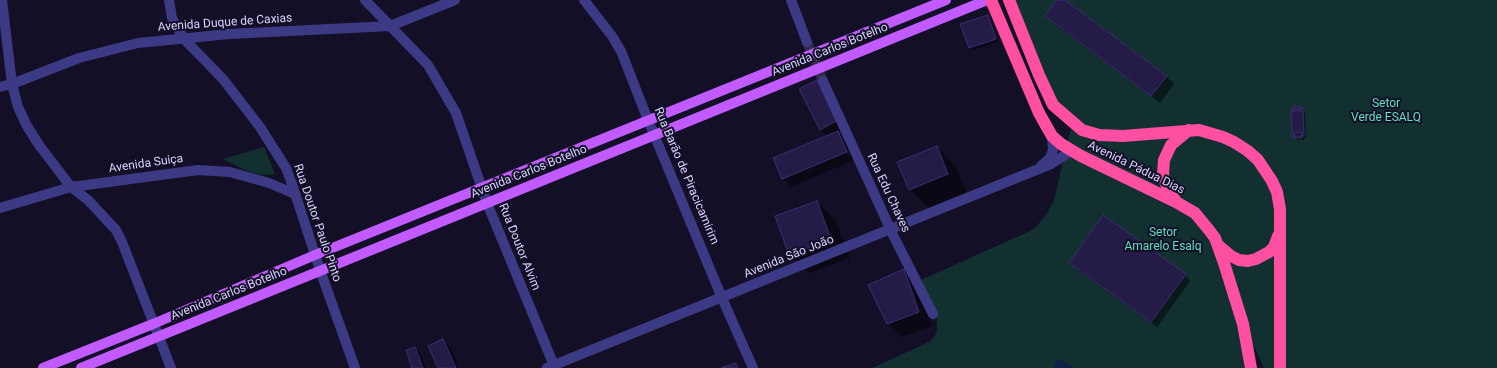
<!DOCTYPE html>
<meta charset="utf-8">
<style>
body{margin:0}
canvas{display:block;background:#130f26}
</style>
<canvas width="1497" height="368"></canvas>
<script>
const g = document.querySelector('canvas').getContext('2d');
g.lineJoin = 'round';
function fill(path, color) { g.fillStyle = color; g.fill(path, 'evenodd'); }
const shape = rows => new Path2D(rows.map(r => 'M' + r).join(''));
function trace(path, color, width, dash) { g.strokeStyle = color; g.lineWidth = width; g.lineCap = dash ? 'butt' : 'round'; g.setLineDash(dash || []); g.stroke(path); }
function drawText(font, color, halo, rows, align = 'center') {
  g.font = font + ' Roboto,sans-serif'; g.lineWidth = 4; g.setLineDash([]); g.textBaseline = 'middle'; g.strokeStyle = halo; g.fillStyle = color; for (const [text, x, y, turn = 0] of rows) {
    g.save(); g.translate(x, y); g.rotate((+turn || 0) * Math.PI / 180); g.textAlign = isNaN(turn) ? turn : align; if (halo) g.strokeText(text, 0, 0); g.fillText(text, 0, 0); g.restore();
  }
}
fill(shape([
 [1013,0,1497,0,1497,368,1264,368,1244,326,1245,368,872,368,931,341,937,332,937,319,921,280,1028,232,1036,227,1046,215,1054,200,1072,124,1056,106],
 [264,147,275,174,261,175,247,171,223,159]
]), '#12302f');
fill(shape([
 [1058,359,1075,368,1053,368]
]), '#0c2248');
fill(shape([
 [1058,0,1064,0,1166,76,1174,84,1160,103,1054,24,1046,16],
 [987,17,990,19,998,42,973,50,970,48,962,25],
 [816,81,825,89,844,129,838,132,846,141,854,160,791,187,783,178,828,137,821,130,800,89],
 [841,141,843,141,850,156,848,157],
 [1300,107,1305,112,1306,138,1304,138,1304,140,1298,140,1293,136],
 [937,147,956,166,967,193,929,208,910,189],
 [817,202,836,221,850,258,809,273,790,254],
 [1070,263,1185,275,1190,281,1157,327,1076,269],
 [904,270,918,284,932,326,902,337,888,323],
 [443,340,451,348,459,368,439,368],
 [415,348,420,353,426,368,413,368]
]), '#0007');
const building = shape([
 [1057,0,1065,0,1167,76,1151,96,1045,16,1057,0],
 [988,15,996,39,969,48,960,24,988,15],
 [817,80,836,121,820,130,799,89,817,80],
 [1293,106,1300,106,1300,112,1299,110,1293,112,1293,106],
 [1303,108,1304,136,1292,136,1291,109,1303,108],
 [838,131,847,152,782,179,773,158,838,131],
 [1301,132,1302,138,1295,138,1294,133,1301,133,1301,132],
 [937,146,948,174,909,190,897,162,937,146],
 [817,201,831,239,789,255,775,216,817,201],
 [1103,215,1186,274,1151,322,1069,263,1103,215],
 [904,269,919,312,887,324,868,285,904,269],
 [443,339,456,368,438,368,428,346,443,339],
 [415,347,423,368,412,368,406,350,415,347],
 [736,363,738,368,721,368,736,363]
]);
fill(building, '#241b47');
trace(building, '#3b2d73', 1);
trace(shape([
 [807,42,823,81]
]), '#312d47', 10, [10, 5]);
trace(shape([
 [2,0,12,84,18,107,27,126,39,145,71,187,88,200,116,230,122,242,171,368],
 [169,0,172,18,184,39,223,79,260,127,286,168,292,184,320,270,355,368],
 [365,0,428,65,456,113,487,203,555,368],
 [584,0,612,36,621,51,648,120,722,298,753,368],
 [791,0,807,42],
 [823,81,893,235,933,314],
 [0,87,12,84,79,58,138,43,229,34,390,26,455,0],
 [1041,166,1050,158,1053,150,1052,136],
 [0,208,71,187,198,170,230,172,269,183,295,194],
 [547,368,1051,164,1071,151]
]), '#3d3a85', 10);
trace(shape([
 [43,368,153,324,315,255,946,0],
 [81,368,987,0]
]), '#c25bff', 10);
trace(shape([
 [991,0,1039,113,1052,136,1061,144,1081,156,1176,202,1195,213,1209,230,1215,238,1224,263,1243,324,1251,368],
 [1009,0,1039,75,1053,105,1082,130,1099,135,1123,136,1199,130,1223,137,1234,142,1248,151,1258,160,1272,181,1277,192,1280,209,1280,368],
 [1176,202,1166,184,1163,175,1164,160,1171,145,1189,130],
 [1218,245,1231,256,1239,260,1248,261,1256,259,1269,252,1274,247,1278,236]
]), '#ff4fa3', 12);
drawText('12px', '#d9d4ff', '#130f26', [
 ["Avenida Duque de Caxias",225,23,-4],
 ["Avenida Carlos Botelho",830,50,-22],
 ["Avenida Suiça",146,164,-8],
 ["Avenida Pádua Dias",1136,168,26],
 ["Avenida Carlos Botelho",529,172,-22],
 ["Rua Barão de Piracicamirim",686,176,67],
 ["Rua Edu Chaves",888,193,65],
 ["Rua Doutor Paulo Pinto",317,223,71],
 ["Rua Doutor Alvim",519,247,68],
 ["Avenida São João",789,257,-22],
 ["Avenida Carlos Botelho",229,294,-22]
]);
drawText('12px', '#5fe0c0', '#130f26', [
 ["Setor",1386,104],
 ["Verde ESALQ",1386,118],
 ["Setor",1163,233],
 ["Amarelo Esalq",1163,247]
]);
</script>
